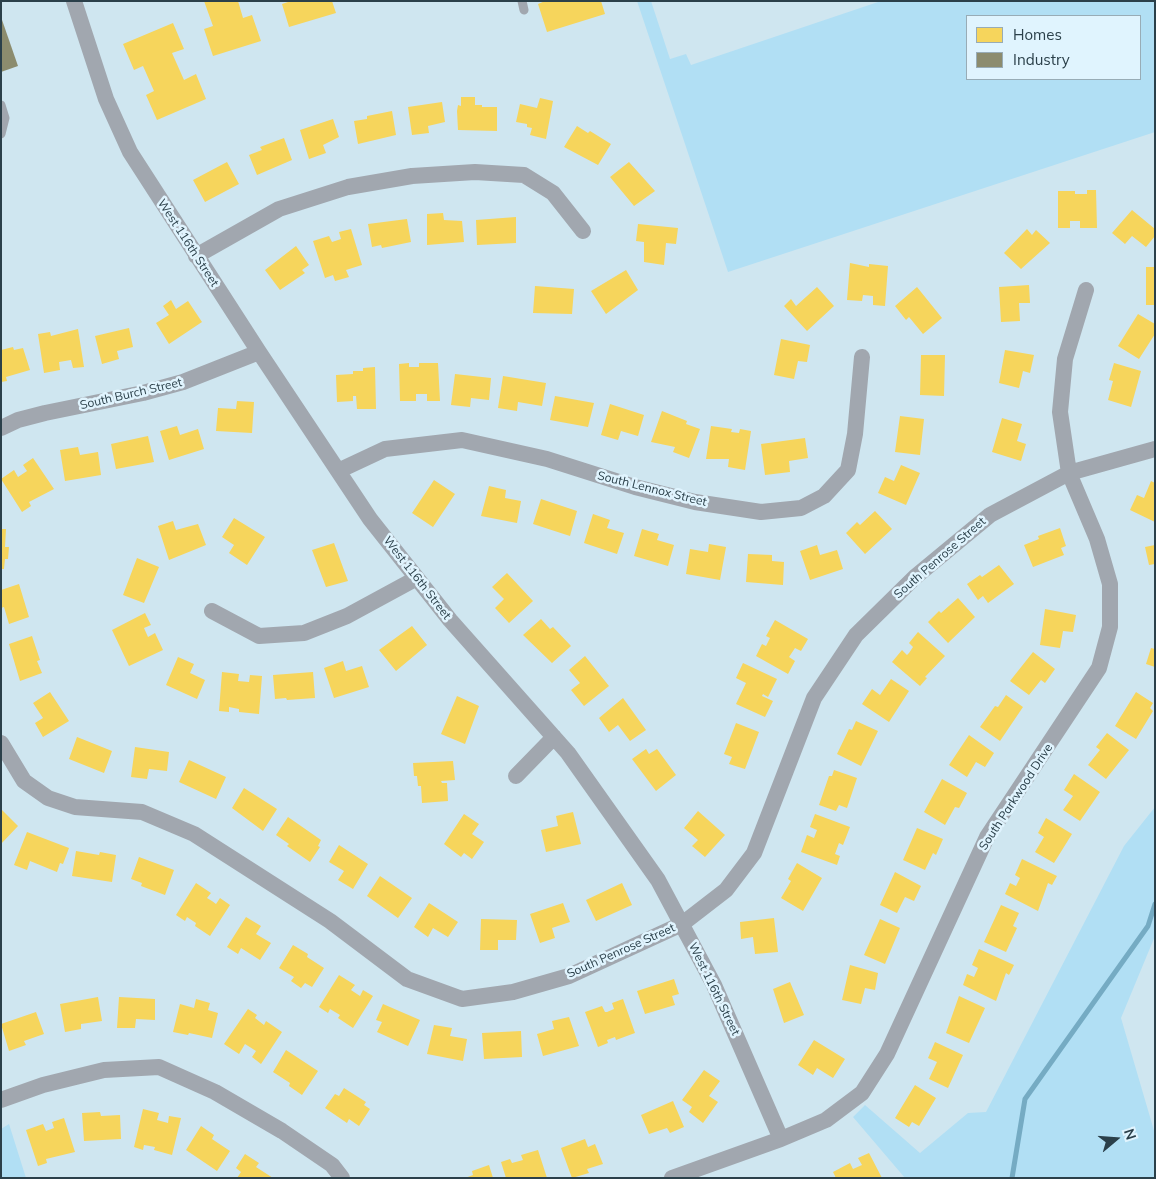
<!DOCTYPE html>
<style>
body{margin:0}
#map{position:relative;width:1156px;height:1179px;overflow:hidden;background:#cfe6f0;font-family:Mulish,sans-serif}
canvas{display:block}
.frame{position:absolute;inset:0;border:2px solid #2b404a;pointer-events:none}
.legend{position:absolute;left:966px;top:15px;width:175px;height:65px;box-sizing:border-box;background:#e0f4fe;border:1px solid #98acb6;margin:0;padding:6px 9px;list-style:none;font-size:15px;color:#2b404a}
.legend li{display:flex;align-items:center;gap:10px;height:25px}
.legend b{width:25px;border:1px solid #98acb6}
.north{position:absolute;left:1091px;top:1114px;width:50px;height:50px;-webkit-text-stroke:4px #e0f4fe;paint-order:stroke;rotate:72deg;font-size:14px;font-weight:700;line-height:20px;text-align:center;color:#2b404a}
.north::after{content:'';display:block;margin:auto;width:18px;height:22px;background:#2b404a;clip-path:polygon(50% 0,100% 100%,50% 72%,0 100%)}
</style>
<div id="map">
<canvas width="1156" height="1179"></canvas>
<div class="frame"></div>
<ul class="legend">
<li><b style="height:14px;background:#f6d55c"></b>Homes</li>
<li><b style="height:14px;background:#8c8c6e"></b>Industry</li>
</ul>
<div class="north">N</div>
</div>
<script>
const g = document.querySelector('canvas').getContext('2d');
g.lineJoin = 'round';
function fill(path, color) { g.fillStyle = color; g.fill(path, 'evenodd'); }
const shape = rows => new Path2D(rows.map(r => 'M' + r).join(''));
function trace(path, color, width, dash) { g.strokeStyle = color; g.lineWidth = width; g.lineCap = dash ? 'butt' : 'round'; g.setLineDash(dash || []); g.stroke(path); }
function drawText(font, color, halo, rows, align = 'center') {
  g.font = font + ' Mulish,sans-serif'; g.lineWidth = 5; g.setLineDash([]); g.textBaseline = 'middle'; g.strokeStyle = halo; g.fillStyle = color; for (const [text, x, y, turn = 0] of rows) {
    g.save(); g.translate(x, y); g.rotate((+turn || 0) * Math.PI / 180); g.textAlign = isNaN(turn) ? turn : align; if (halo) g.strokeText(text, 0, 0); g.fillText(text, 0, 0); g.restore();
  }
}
fill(shape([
 [637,1,651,1,670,59,686,54,691,65,881,1,1155,1,1155,132,728,272],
 [967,16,1140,16,1140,79,967,79],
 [1155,807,1155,936,1121,1018,1155,1134,1155,1178,905,1178,853,1117,865,1105,920,1153,968,1113,986,1112,1124,846],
 [9,1124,26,1178,1,1178,1,1129]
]), '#b1dff4');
fill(shape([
 [204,1,238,1,243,18,252,15,261,41,213,56,204,29,213,26],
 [291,1,332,1,336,13,289,27,282,4],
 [545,1,601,1,605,14,547,32,538,4],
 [173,23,184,49,172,53,184,80,196,74,206,99,157,120,146,95,154,91,143,66,134,70,123,44],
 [461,97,475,97,475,105,482,105,482,107,497,107,497,131,458,130,457,111,458,105,461,106],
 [540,98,553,101,546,139,530,135,532,128,527,127,527,124,516,122,520,104,537,108],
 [442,102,445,122,428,126,429,133,412,135,408,107],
 [392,111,396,135,358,144,354,121,367,119,367,116],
 [333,119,339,137,323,145,326,153,309,159,300,130],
 [577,126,588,133,590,131,611,144,598,165,564,147],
 [284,138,292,160,257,175,249,155,262,150,260,147],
 [227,162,239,184,205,202,193,180],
 [629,162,655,191,634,206,610,177],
 [1087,190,1096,190,1097,228,1080,228,1080,221,1070,221,1070,228,1058,228,1058,191,1075,191,1075,194,1087,194],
 [1132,210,1155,229,1155,236,1146,247,1132,236,1125,244,1112,233],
 [443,213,444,220,462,221,464,242,427,245,427,214],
 [516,217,516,243,477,245,476,220],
 [407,219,411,242,382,248,381,245,372,247,368,224],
 [638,224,678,228,676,244,666,243,664,265,644,262,644,242,636,241],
 [351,229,362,265,346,270,349,277,335,281,333,275,325,278,313,241,329,236,332,242,341,239,339,232],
 [1027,229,1032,235,1036,230,1050,243,1021,269,1004,253],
 [296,246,309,265,302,270,305,273,280,290,265,270],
 [850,263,869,267,869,264,888,266,885,306,873,305,873,296,863,295,862,301,847,300],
 [1146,267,1155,267,1155,305,1146,305],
 [626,270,638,290,606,314,591,291],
 [1029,285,1030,303,1019,303,1020,321,1001,322,999,287],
 [535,286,574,289,572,314,533,313],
 [817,287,834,306,807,331,784,306,791,299,796,306],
 [917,287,942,318,923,334,909,317,906,320,895,306],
 [171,300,176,309,188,301,202,322,169,344,156,323,169,315,163,306],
 [1138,314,1155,324,1155,334,1139,359,1118,346],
 [129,328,133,347,117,351,119,359,102,364,95,336],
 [78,329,84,367,73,368,71,360,59,362,60,370,44,373,38,334,50,332,51,336],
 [781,339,810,345,807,362,798,361,794,379,774,375],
 [13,347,14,350,23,348,30,370,6,377,7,381,1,382,1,350],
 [1005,350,1034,355,1030,373,1023,371,1019,388,999,383],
 [921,355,945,355,944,396,920,395],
 [409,363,409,367,419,367,419,363,438,363,440,401,427,401,427,394,416,394,416,401,400,401,399,364],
 [1114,363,1141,371,1131,407,1108,400,1113,381,1109,380],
 [375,367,376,409,357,409,356,396,353,396,353,401,337,402,336,375,353,374,353,371,363,371,363,368],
 [455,374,491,378,489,400,471,398,470,407,451,405],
 [503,376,546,383,542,406,518,402,517,411,498,408],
 [555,396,594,403,588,427,550,420],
 [237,401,254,402,252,433,216,431,218,408,236,409],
 [610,404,644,415,638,436,621,431,618,440,601,435],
 [662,411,687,421,686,424,700,429,689,458,673,452,675,447,651,442],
 [900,416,924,419,920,455,895,452],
 [1002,418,1022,424,1017,441,1026,444,1021,461,992,452],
 [177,426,180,435,198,429,204,449,169,460,160,431],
 [711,426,732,429,731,432,739,433,740,429,751,431,745,470,728,467,729,459,706,459],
 [148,436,154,462,116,469,111,444],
 [805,438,808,458,789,461,790,472,765,475,761,444],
 [78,447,80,455,98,452,101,475,65,481,60,450],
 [33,458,54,489,29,502,31,506,22,512,1,479,14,470,18,477,27,471,23,465],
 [901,465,920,473,906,505,878,493,885,477,894,481],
 [434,480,455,494,433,527,412,513],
 [1151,481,1155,483,1155,522,1130,510,1137,495,1144,498],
 [489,486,506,490,505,498,521,501,517,523,481,516],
 [541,499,577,511,570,536,533,524],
 [875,511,892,529,865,554,846,533,857,522,860,525],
 [593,514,610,520,607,528,624,533,617,554,584,543],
 [234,518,265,537,247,565,229,553,234,545,222,537],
 [173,521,176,530,198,524,206,545,169,560,158,526],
 [1060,528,1066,546,1061,548,1064,555,1033,567,1024,545,1039,539,1038,536],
 [1,529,6,529,5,547,9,547,8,559,5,559,4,569,1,569],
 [642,529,659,534,657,540,674,545,668,566,634,556],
 [334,543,348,581,326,587,312,550],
 [709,544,726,547,720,580,686,574,690,549,708,552],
 [817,545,820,555,837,550,843,569,810,580,800,551],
 [1155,545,1155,564,1149,565,1145,547],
 [748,554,772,555,772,561,784,562,783,585,746,582],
 [137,558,159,567,144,603,123,595],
 [999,565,1014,584,988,603,983,596,978,600,967,584,980,575,982,577],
 [507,573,533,601,509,623,495,608,504,599,492,587],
 [19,584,29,617,9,624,4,607,1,608,1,590],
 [958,598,975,617,948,643,928,622,939,611,941,613],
 [1045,609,1076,615,1073,632,1063,631,1060,648,1040,645],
 [145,613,151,625,144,628,148,637,155,633,163,650,129,666,112,630],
 [541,619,550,629,553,627,571,646,552,663,523,635],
 [775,620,808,639,801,651,795,648,789,657,795,661,788,674,756,656,762,644,766,646,770,638,766,636],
 [412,626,427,645,396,671,379,650],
 [918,632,945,656,925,677,927,678,920,686,892,662,902,650,907,655,909,653,913,647,909,643],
 [32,636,40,660,37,661,42,673,20,681,9,644],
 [1151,648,1155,649,1155,667,1146,664],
 [1033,652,1055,669,1045,683,1041,680,1029,695,1010,681],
 [585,656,609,686,584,706,571,690,580,683,569,670],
 [178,657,194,664,190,673,205,680,197,699,166,685],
 [343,661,346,671,362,666,369,687,334,698,324,668],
 [743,663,777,679,768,697,763,694,762,696,773,701,765,717,736,704,746,683,736,678],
 [222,672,239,674,238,681,249,682,250,675,262,676,259,714,239,712,239,709,229,707,229,712,219,711],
 [313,672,315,698,287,700,286,698,275,699,273,675],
 [891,679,909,691,889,722,862,704,872,689,880,695],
 [50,692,69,721,43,737,35,723,43,718,33,703],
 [1136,692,1153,703,1150,708,1153,711,1136,739,1115,726],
 [1006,695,1023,707,1000,741,980,727,995,706,998,707],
 [457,696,479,706,465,744,441,734],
 [623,698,646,730,630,741,618,725,609,732,599,718],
 [856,721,878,731,861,766,837,754,849,729,852,730],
 [736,723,759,732,745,769,729,764,732,757,724,754],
 [1107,733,1129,750,1106,779,1088,765,1100,750,1096,747],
 [969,735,994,753,985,767,976,762,967,777,949,765],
 [77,737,112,751,104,773,69,759],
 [135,747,169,752,167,771,149,769,147,779,131,777],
 [646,749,649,754,657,749,676,775,656,791,632,759],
 [189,760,226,777,216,799,179,782],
 [453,761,455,780,441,781,442,783,447,783,448,801,422,803,421,786,418,786,417,776,414,776,413,763],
 [834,770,857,778,847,808,839,805,836,811,819,805,829,776,832,776],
 [1074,774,1100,792,1080,821,1063,810,1073,796,1064,790],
 [942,779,967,793,959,808,955,807,945,825,924,812],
 [244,788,277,809,263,831,232,808],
 [1,809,18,826,1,844],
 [698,811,725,835,705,857,692,846,698,840,684,828],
 [573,812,581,844,546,852,541,830,558,826,556,816],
 [464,814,479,824,472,834,484,842,472,859,464,853,461,857,444,844],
 [815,814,850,827,843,845,839,843,835,854,840,856,837,865,801,852,807,835,814,838,817,830,810,827],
 [288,817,321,840,318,846,320,847,310,862,287,846,289,844,276,835],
 [1046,818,1072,834,1054,863,1035,852,1044,837,1038,833],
 [917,828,943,839,936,855,933,853,925,870,903,860],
 [27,832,69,848,63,864,60,863,57,872,30,861,27,870,14,865],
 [339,845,368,864,353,889,338,880,344,871,329,862],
 [76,851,99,855,100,852,116,855,112,882,72,876],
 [139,857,174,870,165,895,141,886,142,883,131,879],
 [1022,859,1057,876,1052,885,1048,883,1038,911,1005,894,1010,883,1016,886,1020,878,1015,875],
 [797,863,822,878,803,911,781,898,791,881,788,879],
 [895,872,921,886,914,901,905,897,897,913,880,905],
 [380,876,412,898,398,918,367,896],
 [196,883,211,893,207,898,212,901,216,904,220,898,230,905,210,936,195,926,196,923,187,917,185,921,176,915],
 [622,883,632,905,596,921,586,900],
 [429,903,458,922,448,937,433,928,428,937,414,927],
 [563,903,570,922,552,928,555,938,540,943,530,914],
 [1001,905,1019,913,1013,926,1017,928,1006,952,984,942],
 [246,917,261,926,256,934,271,943,260,960,241,948,238,954,227,947],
 [774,918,778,952,755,954,753,937,741,939,740,922],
 [481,919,517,920,516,940,498,940,498,950,480,950],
 [880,919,900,928,885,964,864,955],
 [293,945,308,954,307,957,324,968,312,987,305,983,301,988,291,981,294,977,279,968],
 [979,949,1014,965,1009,975,1006,973,996,1001,963,985,967,974,974,977,978,968,972,965],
 [850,965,878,973,875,990,865,988,861,1004,842,1000],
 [339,975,355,985,351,990,360,996,363,990,373,996,353,1028,338,1018,340,1015,330,1009,328,1013,319,1007],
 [674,979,679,994,672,996,675,1005,645,1014,637,991],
 [790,982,804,1015,784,1023,773,989],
 [959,996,985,1008,969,1043,946,1033],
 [98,997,102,1021,81,1024,81,1029,65,1032,60,1004],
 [119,997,155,999,155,1020,136,1019,135,1028,117,1028],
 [196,999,210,1003,208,1010,218,1013,212,1038,189,1033,188,1035,173,1032,180,1004,194,1008],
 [623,999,635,1033,616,1040,615,1037,607,1040,608,1043,598,1047,585,1012,602,1006,605,1012,607,1012,614,1009,612,1003],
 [383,1004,420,1020,408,1046,377,1032,382,1022,376,1020],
 [248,1009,257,1015,255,1018,264,1025,266,1021,282,1032,261,1064,252,1057,256,1051,245,1044,239,1054,224,1044],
 [36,1012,44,1034,24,1041,26,1045,9,1051,1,1024],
 [569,1017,579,1046,543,1056,537,1034,554,1029,552,1021],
 [434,1025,452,1028,450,1036,467,1039,463,1061,427,1054],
 [521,1031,522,1057,484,1059,482,1033],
 [814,1040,845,1059,833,1078,817,1068,813,1075,798,1065],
 [935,1042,963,1055,948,1088,929,1079,937,1062,928,1058],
 [286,1050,318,1071,302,1095,289,1086,290,1083,273,1072],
 [704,1070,720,1081,709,1096,718,1102,703,1123,689,1112,692,1107,682,1100],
 [915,1085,936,1098,919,1126,912,1122,909,1127,895,1118],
 [344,1088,366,1102,364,1105,370,1109,359,1126,349,1119,347,1123,325,1108,335,1094,339,1096],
 [673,1101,684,1127,670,1133,667,1128,649,1134,641,1115],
 [143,1109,159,1113,157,1120,168,1123,169,1116,181,1118,172,1155,154,1150,155,1147,144,1145,143,1150,134,1147],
 [100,1112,101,1116,120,1115,121,1139,84,1141,82,1113],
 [64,1118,75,1152,46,1159,47,1163,38,1166,26,1130,43,1124,46,1131,54,1128,52,1122],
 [201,1126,214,1135,212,1139,230,1151,217,1171,186,1150],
 [585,1139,588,1147,595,1144,603,1164,587,1169,589,1173,572,1178,561,1148],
 [538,1150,547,1178,506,1178,501,1162,510,1159,512,1163,523,1160,521,1155],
 [869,1153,882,1178,836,1178,833,1172,850,1163,853,1169,862,1165,858,1158],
 [245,1154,259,1163,256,1167,273,1178,237,1178,241,1172,236,1168],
 [489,1165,493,1178,465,1178,473,1175,472,1171]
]), '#f6d55c');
fill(shape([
 [1,17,18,66,1,72]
]), '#8c8c6e');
trace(shape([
 [1012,1178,1025,1099,1148,926,1155,904]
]), '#75abc3', 5);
trace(shape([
 [522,1,524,10],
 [1,105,5,118,1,134]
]), '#a1a7af', 9);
trace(shape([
 [74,1,106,99,130,152,259,352,370,519,450,620,568,753,658,880,714,985,781,1139],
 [196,256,279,209,348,187,412,176,475,172,524,175,553,193,583,231],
 [1,428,18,420,45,413,143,393,183,382,259,352],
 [338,471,385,449,462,440,547,459,635,487,695,502,761,512,801,508,824,496,848,470,855,434,862,357],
 [212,611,259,636,304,633,347,616,417,578],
 [1,743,24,781,48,798,75,807,142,812,194,834,330,921,407,979,462,999,513,992,569,976,682,924,726,890,754,853,814,698,856,635,915,577,990,515,1069,473,1155,449],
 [516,776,554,737],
 [1,1100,43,1085,104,1070,159,1067,215,1092,282,1131,332,1165,342,1178],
 [672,1178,781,1139,826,1120,862,1093,887,1054,987,837,1099,668,1110,627,1110,584,1097,539,1069,473,1060,412,1065,359,1086,290]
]), '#a1a7af', 16);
drawText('12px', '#2b404a', '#e0f4fe', [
 ["West 116th Street",188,243,57],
 ["South Burch Street",131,394,-13],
 ["South Lennox Street",652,489,14],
 ["South Penrose Street",940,558,-41],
 ["West 116th Street",417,578,52],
 ["South Parkwood Drive",1016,797,-57],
 ["South Penrose Street",621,951,-24],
 ["West 116th Street",714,989,64]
]);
</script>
